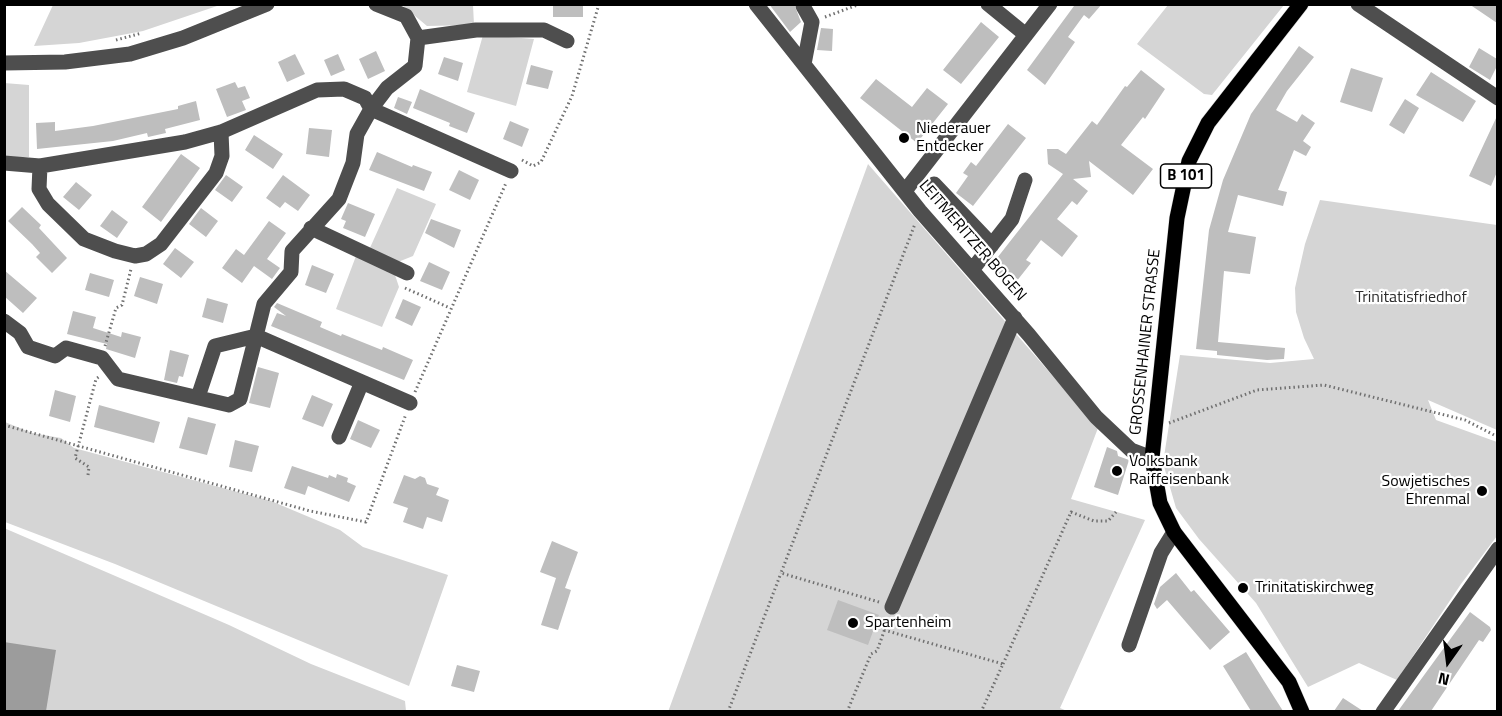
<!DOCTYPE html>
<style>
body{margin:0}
#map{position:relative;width:1502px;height:716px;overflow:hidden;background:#fff;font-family:"Titillium Web",sans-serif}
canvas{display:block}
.frame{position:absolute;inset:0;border:6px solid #000;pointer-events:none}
.north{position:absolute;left:1418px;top:632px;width:60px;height:60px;-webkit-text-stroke:4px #fff;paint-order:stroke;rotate:194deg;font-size:16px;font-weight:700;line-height:24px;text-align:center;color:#000}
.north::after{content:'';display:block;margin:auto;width:21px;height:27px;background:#000;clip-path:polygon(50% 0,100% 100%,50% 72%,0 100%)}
</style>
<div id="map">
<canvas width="1502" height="716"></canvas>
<div class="frame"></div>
<div class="north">N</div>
</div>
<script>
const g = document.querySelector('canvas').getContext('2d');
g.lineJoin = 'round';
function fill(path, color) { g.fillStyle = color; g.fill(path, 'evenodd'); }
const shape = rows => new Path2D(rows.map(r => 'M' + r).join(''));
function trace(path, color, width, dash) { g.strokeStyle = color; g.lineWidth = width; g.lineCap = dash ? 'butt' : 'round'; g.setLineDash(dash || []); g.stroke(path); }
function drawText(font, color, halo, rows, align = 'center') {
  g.font = font + ' "Titillium Web",sans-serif'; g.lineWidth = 4.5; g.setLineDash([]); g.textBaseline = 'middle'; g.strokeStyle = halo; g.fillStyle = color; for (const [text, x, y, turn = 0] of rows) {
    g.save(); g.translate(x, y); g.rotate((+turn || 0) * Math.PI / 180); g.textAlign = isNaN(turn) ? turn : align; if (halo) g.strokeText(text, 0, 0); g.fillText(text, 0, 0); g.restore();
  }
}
fill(shape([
 [53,5,53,4,220,5,143,31,79,43,34,46],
 [402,5,473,5,474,25,427,26],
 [1168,5,1168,4,1284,5,1212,95,1204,94,1137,44],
 [483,35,534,39,516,106,467,92],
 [4,83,29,85,29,157,5,158],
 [868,164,1098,428,1071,499,1145,520,1060,708,1067,711,668,712],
 [397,188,436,204,413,256,398,262,369,250],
 [1320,200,1497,225,1497,430,1428,400,1436,420,1497,442,1497,536,1461,584,1397,680,1359,663,1308,687,1256,603,1199,539,1176,508,1163,463,1180,355,1270,363,1314,359,1304,338,1296,312,1295,288,1305,244],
 [356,256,394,272,399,287,382,327,336,309],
 [5,422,32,433,61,438,74,448,271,501,340,530,363,547,448,575,409,686,115,564,5,522],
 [4,528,229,625,311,664,405,701,406,711,5,711]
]), '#d5d5d5');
fill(shape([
 [4,642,56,650,46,711,5,711]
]), '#9c9c9c');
fill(shape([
 [553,4,583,4,583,17,553,17],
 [769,4,794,4,801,22,790,32],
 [1071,4,1102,4,1089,19,1084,15,1068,37,1075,42,1045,85,1027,70,1074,6],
 [1469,4,1497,4,1497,23],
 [981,22,999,37,961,84,943,70],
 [821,28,833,29,832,51,817,50],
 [1299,46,1314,57,1287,91,1276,110,1297,122,1302,114,1315,123,1303,141,1311,147,1306,156,1294,150,1278,190,1287,192,1283,206,1238,195,1228,232,1256,237,1250,274,1224,271,1218,342,1285,348,1284,359,1267,360,1217,355,1217,351,1196,349,1209,230,1223,180,1251,114],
 [1479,48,1497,59,1497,66,1490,80,1469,67],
 [376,51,385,71,368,79,359,59],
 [295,54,305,74,287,82,278,62],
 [338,54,345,70,331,76,324,60],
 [444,57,463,63,458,81,438,74],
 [531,65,553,71,548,89,526,84],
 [1351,68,1383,78,1372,112,1340,102],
 [1141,70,1165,89,1145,119,1143,117,1121,145,1153,169,1133,195,1089,161,1091,177,1073,179,1088,191,1077,205,1072,201,1057,219,1078,236,1062,257,1041,240,1026,260,1031,263,1016,282,1007,275,1005,279,990,267,1063,174,1048,164,1047,149,1058,149,1066,154,1092,121,1097,125,1125,86,1127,87],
 [1431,72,1476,101,1463,122,1416,95],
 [876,79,912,107,927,88,948,104,917,143,860,98],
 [235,82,238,88,245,86,250,98,242,101,246,110,227,117,216,89],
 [420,89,475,113,467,133,449,126,450,123,413,108],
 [398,97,412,102,407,114,394,108],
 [1405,99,1419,108,1404,134,1389,125],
 [196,101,200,120,165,129,166,133,148,137,147,133,113,141,37,149,36,123,55,122,55,131,93,126,178,109,178,106],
 [1497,116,1497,172,1491,186,1469,176],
 [510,121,529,129,522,147,503,139],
 [1008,124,1026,138,973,206,956,193,968,176,963,173,971,162,976,166],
 [309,128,332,130,329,157,306,154],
 [254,135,283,154,273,169,245,150],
 [377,152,412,167,413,165,432,172,424,191,369,170],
 [181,154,200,168,161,222,142,207],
 [459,170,479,180,470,200,449,190],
 [226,175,243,187,232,202,215,190],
 [283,175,310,195,298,211,285,202,280,208,266,198],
 [76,182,92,195,79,210,63,197],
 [348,203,375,214,365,237,343,228,346,221,341,219],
 [22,207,41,225,39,228,67,258,52,273,36,257,40,253,32,244,8,221],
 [201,208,218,221,206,237,189,224],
 [112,210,128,222,117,238,100,226],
 [431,219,461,230,454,248,425,233],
 [269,221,286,233,267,259,280,268,272,279,254,266,242,283,222,268,236,249,244,255],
 [175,248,194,262,181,278,163,264],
 [429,262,450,272,442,290,420,281],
 [312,265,334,274,326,293,305,285],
 [4,270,37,298,23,313,4,296],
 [90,273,114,280,109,297,85,290],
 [140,277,163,284,157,304,134,296],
 [207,298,228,304,223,323,202,317],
 [403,299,421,307,412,326,395,318],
 [277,303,322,322,320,327,341,336,342,334,382,350,383,347,413,360,404,380,271,326,277,313,286,316,274,307],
 [73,311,96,317,93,328,121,337,122,332,141,337,135,358,106,349,107,344,67,334],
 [170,350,189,355,183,377,179,376,177,383,164,380],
 [258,367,279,373,270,408,249,403],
 [55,390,76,396,70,422,49,416],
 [312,395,333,404,323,427,302,419],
 [99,405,160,422,154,443,94,427],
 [188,417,216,424,207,455,179,448],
 [358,420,380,430,371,448,350,439],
 [235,440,259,446,252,472,229,467],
 [1107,447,1117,451,1118,456,1129,460,1118,495,1094,487],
 [292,466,328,478,329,475,336,478,337,474,348,478,347,482,356,486,349,502,308,486,305,495,284,488],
 [404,475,415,479,420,476,425,478,427,484,439,488,436,495,449,500,442,522,427,517,423,529,403,522,408,508,393,503],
 [552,541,578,552,565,588,571,590,558,630,541,625,556,578,540,572],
 [1176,573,1191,592,1194,590,1230,632,1210,650,1167,600,1157,609,1154,604,1160,587],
 [838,600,879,615,868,645,827,630],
 [1470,612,1490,627,1491,630,1483,642,1479,640,1431,711,1398,711],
 [1246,652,1264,681,1283,711,1251,711,1223,666],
 [457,665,480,671,474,692,451,686],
 [1343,698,1363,711,1334,711]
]), '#bebebe');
const major = shape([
 [1301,4,1208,123,1189,161,1177,218,1152,458,1160,503,1174,532,1289,682,1302,712]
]);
trace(major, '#dbdbdb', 16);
trace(shape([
 [825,17,860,4],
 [116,40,142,33],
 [522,160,533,166,541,162,572,96,599,4],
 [405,288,450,308],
 [105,346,116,308,122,305,131,269],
 [415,392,506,183],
 [1169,423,1257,390,1324,385,1465,420,1498,437],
 [4,425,310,511,366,522,406,414],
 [88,475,89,467,75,458,96,379,100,376],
 [879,602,781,573,915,224],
 [884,630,1003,664,981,712],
 [1003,664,1071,512,1094,521,1108,521,1116,512],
 [728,712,781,573],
 [847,712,871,654,877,651,888,620]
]), '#707070', 3, [1.5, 3]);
trace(shape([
 [756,4,920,211,1029,335,1096,417,1131,450,1152,458],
 [988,4,1026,35],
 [1358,4,1498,98],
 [803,6,812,22,804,64],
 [418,38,476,30,544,30,567,41],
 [4,63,65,62,130,54,183,38,267,4],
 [4,163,40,166,185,142,221,132,317,90,344,89,365,98,371,109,511,171],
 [40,166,39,189,48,204,84,239,115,251,135,256,146,254,161,244,216,173,222,156,221,132],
 [934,184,992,245],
 [905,191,1050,4],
 [311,228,407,273],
 [972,270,1012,219,1025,180],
 [4,321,20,333,28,347,55,356,66,348,102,358,118,379,229,405,240,399,256,336,410,403],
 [198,397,215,346,256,336,264,304,291,272,292,251,339,199,353,163,357,134,371,109,387,88,415,66,418,38,406,16,376,4],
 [339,437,362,382],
 [892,607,1015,318],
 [1129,645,1161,553,1174,532],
 [1383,712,1498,549]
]), '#4e4e4e', 15);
trace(major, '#000', 15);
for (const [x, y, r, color] of [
 [904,138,6,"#000"],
 [1117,471,6,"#000"],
 [1482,491,6,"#000"],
 [1243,588,6,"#000"],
 [853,623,6,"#000"]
]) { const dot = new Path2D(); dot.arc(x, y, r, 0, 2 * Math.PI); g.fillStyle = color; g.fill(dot); trace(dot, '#fff', 2); }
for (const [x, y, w] of [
 [1186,176,51]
]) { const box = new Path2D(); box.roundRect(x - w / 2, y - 12, w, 24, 4.5); g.fillStyle = '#fff'; g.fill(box); trace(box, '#000', 1.5); }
drawText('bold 15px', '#000', null, [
 ["B 101",1186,176]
]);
drawText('16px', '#000', '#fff', [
 ["Niederauer",916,129],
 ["Entdecker",916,147],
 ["Volksbank",1129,462],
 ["Raiffeisenbank",1129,480],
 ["Sowjetisches",1470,482,"right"],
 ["Ehrenmal",1470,500,"right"],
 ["Trinitatiskirchweg",1255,588],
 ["Spartenheim",865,623]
], 'left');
drawText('16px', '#000', '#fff', [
 ["LEITMERITZER BOGEN",972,241,49],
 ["GROSSENHAINER STRASSE",1146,342,-84]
]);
drawText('16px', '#2c2c2c', '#fff', [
 ["Trinitatisfriedhof",1411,298]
]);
</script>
